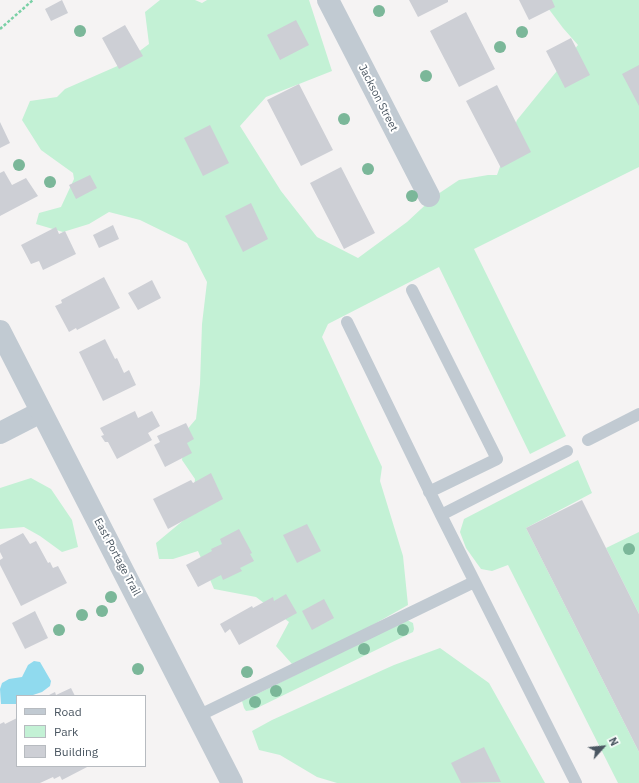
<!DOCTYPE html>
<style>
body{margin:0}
#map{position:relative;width:639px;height:783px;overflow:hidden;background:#f5f3f3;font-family:"IBM Plex Sans",sans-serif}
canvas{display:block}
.legend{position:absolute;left:16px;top:695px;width:130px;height:72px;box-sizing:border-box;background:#fff;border:1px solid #b7bbc0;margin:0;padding:5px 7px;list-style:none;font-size:12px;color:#4a5661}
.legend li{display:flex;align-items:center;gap:8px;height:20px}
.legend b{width:20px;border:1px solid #b7bbc0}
.north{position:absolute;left:583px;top:727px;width:40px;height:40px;-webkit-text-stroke:3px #fff;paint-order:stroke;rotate:63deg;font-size:11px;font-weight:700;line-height:16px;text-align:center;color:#4a5661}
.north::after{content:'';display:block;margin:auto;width:14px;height:18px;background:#4a5661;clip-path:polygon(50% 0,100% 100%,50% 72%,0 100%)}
</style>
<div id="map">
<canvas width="639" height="783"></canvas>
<ul class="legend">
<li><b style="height:5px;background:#c1cad2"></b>Road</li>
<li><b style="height:11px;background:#c3f1d5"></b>Park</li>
<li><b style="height:11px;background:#cdcfd5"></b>Building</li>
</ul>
<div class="north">N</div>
</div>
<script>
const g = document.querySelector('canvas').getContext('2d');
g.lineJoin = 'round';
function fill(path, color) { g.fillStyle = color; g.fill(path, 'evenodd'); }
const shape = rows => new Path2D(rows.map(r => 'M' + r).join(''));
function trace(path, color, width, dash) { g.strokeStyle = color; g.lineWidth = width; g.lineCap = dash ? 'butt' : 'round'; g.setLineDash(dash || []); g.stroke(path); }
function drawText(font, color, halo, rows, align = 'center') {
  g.font = font + ' "IBM Plex Sans",sans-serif'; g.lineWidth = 4; g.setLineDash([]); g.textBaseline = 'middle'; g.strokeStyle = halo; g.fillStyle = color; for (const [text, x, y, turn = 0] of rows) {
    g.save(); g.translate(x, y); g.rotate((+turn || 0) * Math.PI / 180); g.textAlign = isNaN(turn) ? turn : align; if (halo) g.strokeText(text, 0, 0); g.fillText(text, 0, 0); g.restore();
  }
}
fill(shape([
 [160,0,195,0,202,3,207,0,309,0,332,71,266,97,240,126,281,191,317,237,358,258,407,222,435,196,459,180,488,175,497,175,517,120,578,45,563,28,542,0,639,0,639,167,474,249,566,436,530,454,439,267,328,324,322,337,382,467,380,481,403,556,408,605,330,649,292,664,276,646,289,622,256,597,214,589,198,551,173,559,159,559,156,543,191,514,195,479,182,460,185,432,196,419,200,384,202,324,207,282,187,243,140,220,109,212,89,224,63,232,36,224,39,213,61,207,74,179,73,173,41,150,22,120,30,101,57,97,65,89,122,64,149,44,145,12],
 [578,460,592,493,526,528,639,752,639,783,618,783,508,565,492,571,481,569,466,548,460,532,464,519],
 [31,478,51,489,72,520,78,547,62,552,40,536,24,527,0,529,0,488],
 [639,532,639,614,606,548],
 [407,620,413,623,414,629,413,632,253,710,246,711,244,708,242,701,251,697],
 [440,648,489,683,545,783,337,783,317,777,280,755,259,750,252,731,272,720,394,665]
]), '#c3f1d5');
fill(shape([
 [34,661,40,662,51,681,50,686,42,692,30,696,17,696,17,704,1,704,0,689,2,683,9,679,22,677,28,665]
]), '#90daee');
fill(shape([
 [62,0,68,13,51,21,45,9],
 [409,0,448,0,448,2,418,17],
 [519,0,552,0,555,7,529,20],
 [466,12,495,69,459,87,430,31],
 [296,20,309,45,280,60,267,35],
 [125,25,143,56,119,69,102,38],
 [571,38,590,75,565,88,546,51],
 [639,65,639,106,622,74],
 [299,84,333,150,301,166,267,100],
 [497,85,531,152,501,168,466,101],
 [0,122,10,143,0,148],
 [210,125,229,163,203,176,184,138],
 [341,167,375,233,344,249,310,183],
 [4,171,12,185,26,178,38,196,0,216,0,173],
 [90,175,97,188,76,199,69,185],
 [251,203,268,239,243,252,225,216],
 [113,225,119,239,99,248,93,235],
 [56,227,59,234,65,231,76,254,43,270,39,261,31,264,21,245],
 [104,277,120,308,77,330,76,328,69,332,55,306,62,303,61,300],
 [152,280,161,298,138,310,128,293],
 [105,339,115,359,117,358,124,373,129,370,136,385,103,401,79,352],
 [135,411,138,418,152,411,160,426,148,433,152,440,117,459,108,442,105,442,101,436,104,435,100,428],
 [186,423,194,439,187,443,192,453,165,467,154,445,160,442,157,436],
 [211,473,223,499,168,529,153,499,191,480,193,483],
 [582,500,639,614,639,752,526,528],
 [307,524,321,551,297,563,283,535],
 [239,529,252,553,250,554,254,561,240,568,242,571,223,580,221,575,198,587,186,565,212,551,211,549,222,544,220,539],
 [23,533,30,544,36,541,48,563,50,562,53,568,58,566,67,583,21,606,0,565,0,560,3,558,0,552,0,545],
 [286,594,297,613,239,645,230,629,225,633,220,624,252,606,253,608,273,597,274,601],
 [324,599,334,618,312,630,302,611],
 [35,611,48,638,25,649,12,623],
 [71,688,75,696,47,696,55,692,56,695],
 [17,718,17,766,89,766,62,780,60,776,54,779,53,777,40,783,0,783,0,724,4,722,5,724],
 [484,747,501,782,461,783,451,763]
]), '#cdcfd5');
trace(shape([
 [0,29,33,0]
]), '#7ad0a6', 2.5, [3, 2]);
trace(shape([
 [412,290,497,459,429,492],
 [347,322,441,515,576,783],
 [588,440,639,414],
 [441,515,567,451],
 [198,716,474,582]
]), '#c1cad2', 12);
trace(shape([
 [328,0,429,196],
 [0,433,41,412]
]), '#c1cad2', 22);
trace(shape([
 [0,331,232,783]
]), '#c1cad2', 22);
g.fillStyle = '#7bb799';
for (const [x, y] of [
 [379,11],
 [80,31],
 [522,32],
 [500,47],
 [426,76],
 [344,119],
 [19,165],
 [368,169],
 [50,182],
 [412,196],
 [629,549],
 [111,597],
 [102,611],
 [82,615],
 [59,630],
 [403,630],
 [364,649],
 [138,669],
 [247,672],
 [276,691],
 [255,702]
]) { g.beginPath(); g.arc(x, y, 6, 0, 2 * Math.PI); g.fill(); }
drawText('11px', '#4a5661', '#fff', [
 ["Jackson Street",378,98,63],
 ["East Portage Trail",117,557,62]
]);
</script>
